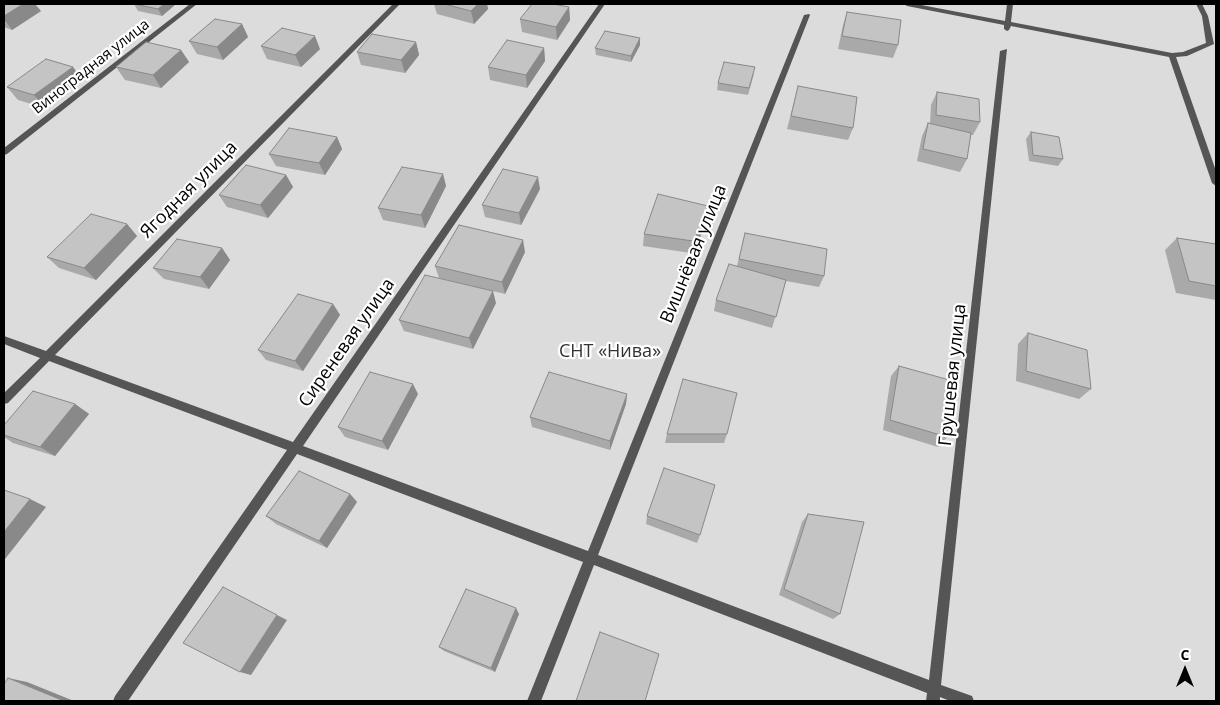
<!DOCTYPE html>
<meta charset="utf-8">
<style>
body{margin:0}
#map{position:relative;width:1220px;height:705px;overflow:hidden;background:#fff;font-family:"Open Sans",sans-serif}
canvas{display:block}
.frame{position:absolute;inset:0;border:5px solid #000;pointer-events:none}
.north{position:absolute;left:1160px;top:645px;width:50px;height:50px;-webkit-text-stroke:4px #fff;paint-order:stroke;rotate:0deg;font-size:14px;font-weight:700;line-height:20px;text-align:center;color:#000}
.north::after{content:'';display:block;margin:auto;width:18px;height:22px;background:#000;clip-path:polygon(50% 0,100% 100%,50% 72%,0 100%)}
</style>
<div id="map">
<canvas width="1220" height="705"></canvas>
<div class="frame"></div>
<div class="north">С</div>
</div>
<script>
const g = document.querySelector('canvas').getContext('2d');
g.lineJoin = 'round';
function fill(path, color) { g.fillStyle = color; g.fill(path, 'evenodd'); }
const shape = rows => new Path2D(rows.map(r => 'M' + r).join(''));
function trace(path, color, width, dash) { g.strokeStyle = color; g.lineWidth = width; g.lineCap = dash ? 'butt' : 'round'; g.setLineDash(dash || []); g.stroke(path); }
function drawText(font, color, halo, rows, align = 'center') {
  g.font = font + ' "Open Sans",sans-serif'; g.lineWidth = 4.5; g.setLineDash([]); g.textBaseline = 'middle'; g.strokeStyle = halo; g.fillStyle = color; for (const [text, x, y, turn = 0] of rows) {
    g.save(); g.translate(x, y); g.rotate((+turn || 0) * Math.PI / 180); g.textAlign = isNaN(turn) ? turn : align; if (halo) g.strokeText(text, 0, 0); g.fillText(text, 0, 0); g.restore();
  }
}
fill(shape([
 [4,4,1216,4,1216,701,4,701]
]), '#dcdcdc');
fill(shape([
 [190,4,197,4,7,154,4,155,4,148,190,4],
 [393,4,400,4,55,355,293,442,599,4,605,4,303,446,588,551,804,15,809,14,810,15,598,555,929,680,1000,51,1007,49,941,685,972,696,974,701,950,701,940,697,940,701,926,701,927,693,594,565,541,701,527,701,583,562,297,454,128,701,113,701,115,696,287,450,49,361,8,403,4,404,4,393,40,358,4,344,4,336,46,351,393,4],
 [904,4,916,4,1005,21,1007,4,1013,4,1011,22,1172,53,1183,52,1206,43,1202,16,1196,4,1202,4,1208,16,1214,44,1187,56,1176,57,1216,171,1216,186,1212,183,1169,57,1011,26,1009,30,1007,31,1004,29,1004,25,907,6,904,4]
]), '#555');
fill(shape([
 [4,4,41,11,12,30,4,27],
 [134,4,176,4,162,16,138,11],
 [434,4,487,4,488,9,474,24,437,14],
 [569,7,570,20,557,40,522,32,520,19],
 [847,12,898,45,893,58,838,49,843,25],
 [242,24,248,37,223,60,197,54,189,41],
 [640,38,640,45,631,62,596,55,595,48],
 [416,42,419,55,405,73,361,65,357,52],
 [261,46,320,49,301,67,267,59],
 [544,48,545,61,527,88,490,80,488,67],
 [181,50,189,62,161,88,125,80,116,67],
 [73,67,82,80,45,108,18,100,7,87],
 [754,74,748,95,717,90,718,83],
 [798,86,853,128,848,140,787,129],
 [937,92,980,122,973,135,971,135,967,159,960,172,917,161,922,136,928,123,930,124,931,105],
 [1031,132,1063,159,1058,166,1029,161,1026,139],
 [337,137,342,149,325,175,276,166,269,154],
 [443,174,446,186,425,228,383,220,378,208],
 [286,175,293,187,268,218,227,207,219,195],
 [540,189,521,225,485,217,482,205],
 [710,219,691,253,643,246,644,234],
 [127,224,137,236,96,280,59,268,47,257],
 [745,233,824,276,819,287,786,281,772,328,714,311,716,300,737,266],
 [1177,238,1216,244,1216,300,1176,293,1165,250],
 [222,248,230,260,209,289,164,279,153,268],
 [525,252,505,294,439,278,435,266],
 [496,303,473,349,404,331,399,320],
 [333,304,340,315,303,371,266,360,258,350],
 [1028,333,1091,389,1079,399,1016,381,1018,344],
 [899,366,947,437,938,447,883,430,891,376],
 [418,394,388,450,345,437,338,427],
 [627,394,626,404,610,450,532,427,530,417],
 [75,404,89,414,55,456,13,443,4,437,4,425],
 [667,434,727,434,724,443,665,443],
 [350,494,357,502,327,548,276,524,266,516],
 [808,514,840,614,833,619,779,595,802,522],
 [647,516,700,535,697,543,646,524],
 [519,614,495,672,444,651,439,647]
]), '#a9a9a9');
fill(shape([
 [23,4,35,4,41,11,12,30,4,19,4,16],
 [164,4,176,4,162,16,158,9],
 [478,4,487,4,488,9,474,24,471,11],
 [569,7,570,20,557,40,556,27],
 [242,24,248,37,223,60,217,47],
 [315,36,320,49,301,67,295,55],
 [640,38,640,45,631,62,631,56],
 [416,42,419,55,405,73,401,60],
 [544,48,545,61,527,88,526,75],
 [181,50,189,62,161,88,153,75],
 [73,67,82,80,45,108,34,95],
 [337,137,342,149,325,175,319,163],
 [443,174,446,186,425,228,421,215],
 [286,175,293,187,268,218,260,205],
 [538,177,540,189,521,225,519,213],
 [712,207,710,219,691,253,693,241],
 [127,224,137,236,96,280,84,268],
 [523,240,525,252,505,294,502,282],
 [222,248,230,260,209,289,200,277],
 [493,291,496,303,473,349,469,338],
 [333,304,340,315,303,371,295,361],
 [413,384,418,394,388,450,382,441],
 [627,394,626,404,610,450,610,441],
 [75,404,89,414,55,456,40,447],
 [350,494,357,502,327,548,319,541],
 [30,499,46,507,5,559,4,559,4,532],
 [516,608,519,614,495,672,491,668],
 [277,615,287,620,251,675,240,672],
 [8,678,27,682,74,701,64,701]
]), '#898989');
const building = shape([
 [4,4,23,4,4,16,4,4],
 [134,4,164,4,158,9,134,4],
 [444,4,478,4,471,11,444,4],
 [532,4,553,4,569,7,556,27,520,19,532,4],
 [847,12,901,20,898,45,842,36,847,12],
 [215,19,242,24,217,47,189,41,215,19],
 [282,28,315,36,295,55,261,46,282,28],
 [605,31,640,38,631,56,595,48,605,31],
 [372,34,416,42,401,60,357,52,372,34],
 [507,40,544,48,526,75,488,67,507,40],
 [146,42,181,50,153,75,116,67,146,42],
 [46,59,73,67,34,95,7,87,46,59],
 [724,62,755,67,749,88,718,83,724,62],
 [798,86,857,97,853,128,791,116,798,86],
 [937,92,979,99,980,122,936,115,937,92],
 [928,123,971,133,967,159,923,149,928,123],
 [289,128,337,137,319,163,269,154,289,128],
 [1031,132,1059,137,1063,159,1033,155,1031,132],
 [246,165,286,175,260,205,219,195,246,165],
 [402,167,443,174,421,215,378,208,402,167],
 [503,169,538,177,519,213,482,205,503,169],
 [658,194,712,207,693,241,644,234,658,194],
 [91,214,127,224,84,268,47,257,91,214],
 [459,225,523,240,502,282,435,266,459,225],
 [745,233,827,249,824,276,739,259,745,233],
 [1177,238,1216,244,1216,286,1189,281,1177,238],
 [177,239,222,248,200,277,153,268,177,239],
 [729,264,786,280,776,317,716,300,729,264],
 [425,275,493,291,469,338,399,320,425,275],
 [298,294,333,304,295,361,258,350,298,294],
 [1028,333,1087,350,1091,389,1026,371,1028,333],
 [899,366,953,381,947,437,890,420,899,366],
 [370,372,413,384,382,441,338,427,370,372],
 [549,372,627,394,610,441,530,417,549,372],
 [683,379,737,393,727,434,667,434,683,379],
 [33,391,75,404,40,447,4,435,4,425,33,391],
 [664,468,715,485,700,535,647,516,664,468],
 [299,471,350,494,319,541,266,516,299,471],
 [4,490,30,499,4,532,4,490],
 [808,514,864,522,840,614,784,589,808,514],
 [223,587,277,615,240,672,183,643,223,587],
 [466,589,516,608,491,668,439,647,466,589],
 [600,632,659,654,645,701,576,701,600,632],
 [8,678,64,701,4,701,4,684,8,678]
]);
fill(building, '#c4c4c4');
trace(building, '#898989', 1);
drawText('15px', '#000', '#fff', [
 ["Виноградная улица",91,67,-38]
]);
drawText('18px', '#000', '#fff', [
 ["Ягодная улица",189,190,-45],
 ["Вишнёвая улица",694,254,-68],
 ["Сиреневая улица",347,343,-55],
 ["Грушевая улица",953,375,-84]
]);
drawText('18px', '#333', '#fff', [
 ["СНТ «Нива»",610,352]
]);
</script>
